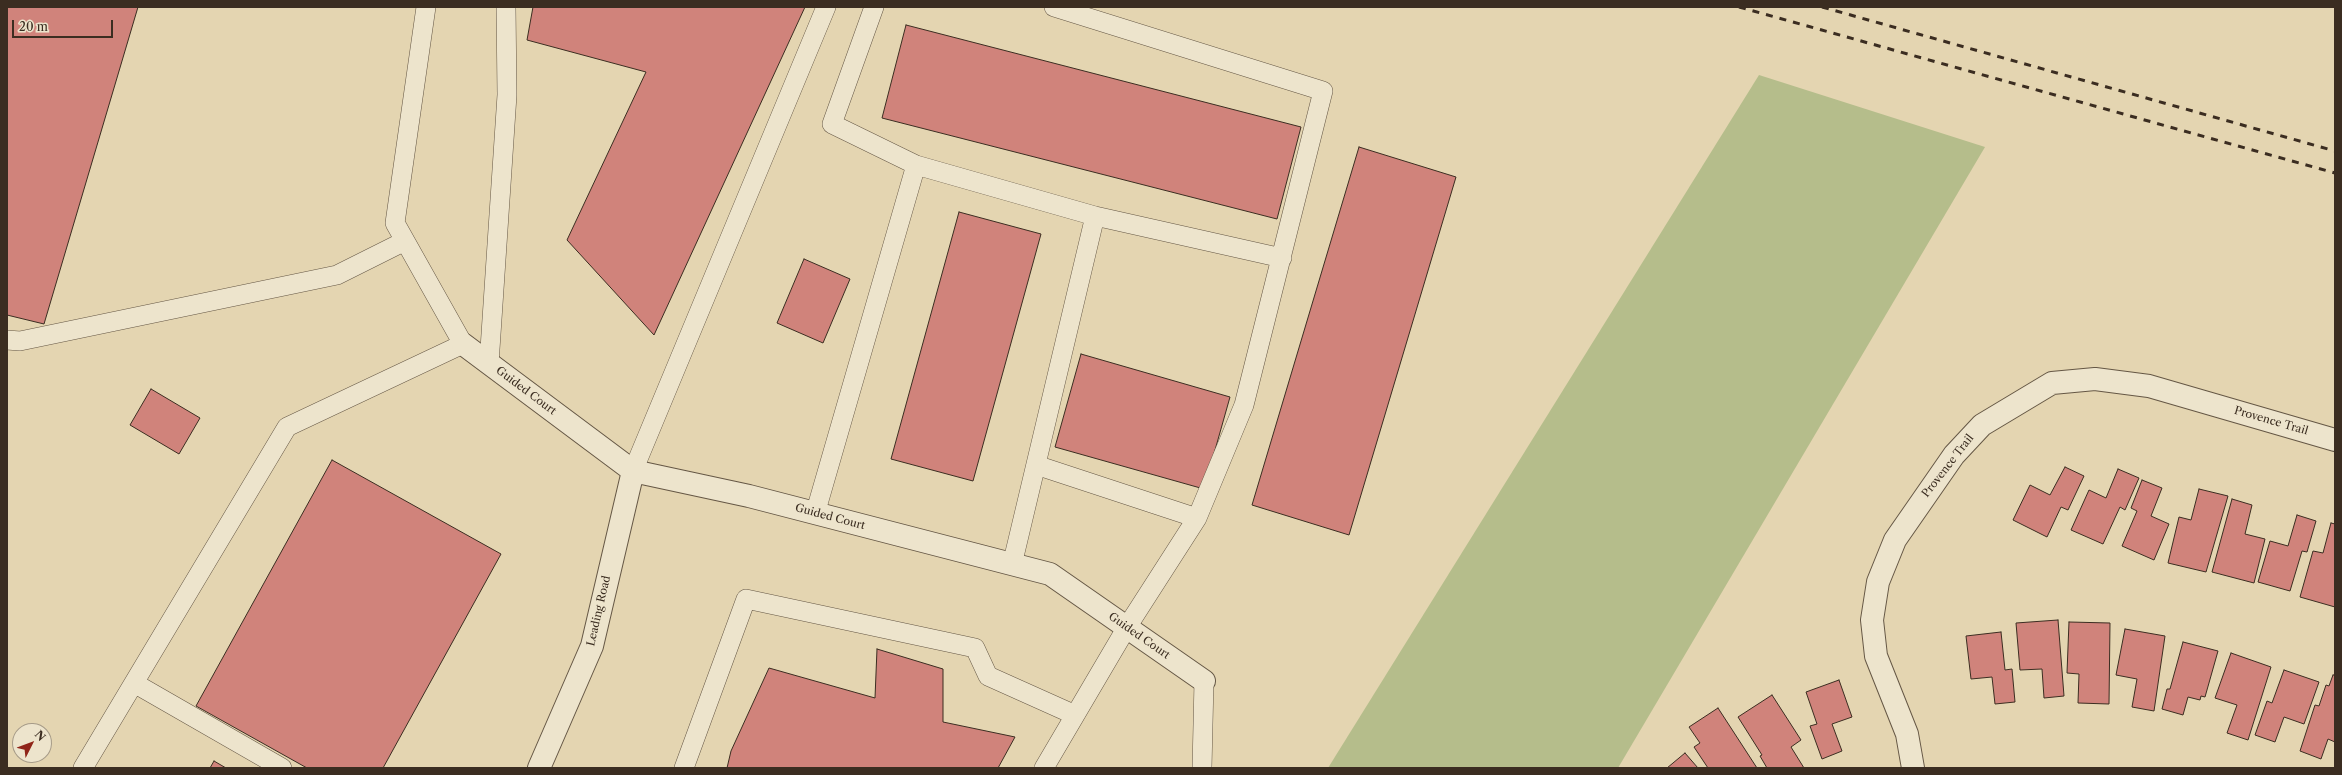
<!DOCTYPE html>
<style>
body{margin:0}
#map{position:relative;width:2342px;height:775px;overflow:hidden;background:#e4d5b1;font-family:"Libre Caslon Text",serif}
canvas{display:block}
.frame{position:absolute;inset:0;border:8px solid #3b2d21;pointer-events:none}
.north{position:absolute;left:12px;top:723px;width:40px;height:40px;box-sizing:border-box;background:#ede4cc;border:1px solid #a69b88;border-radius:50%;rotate:48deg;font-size:11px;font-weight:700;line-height:16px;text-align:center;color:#3b2d21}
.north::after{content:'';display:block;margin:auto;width:14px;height:18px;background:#8f2418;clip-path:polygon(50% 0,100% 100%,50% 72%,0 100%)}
.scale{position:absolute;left:12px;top:20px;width:101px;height:18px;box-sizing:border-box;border:2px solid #3b2d21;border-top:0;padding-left:5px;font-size:12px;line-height:14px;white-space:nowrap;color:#3b2d21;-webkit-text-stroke:3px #ede4cc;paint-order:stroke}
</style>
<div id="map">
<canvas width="2342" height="775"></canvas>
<div class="frame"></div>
<div class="north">N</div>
<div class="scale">20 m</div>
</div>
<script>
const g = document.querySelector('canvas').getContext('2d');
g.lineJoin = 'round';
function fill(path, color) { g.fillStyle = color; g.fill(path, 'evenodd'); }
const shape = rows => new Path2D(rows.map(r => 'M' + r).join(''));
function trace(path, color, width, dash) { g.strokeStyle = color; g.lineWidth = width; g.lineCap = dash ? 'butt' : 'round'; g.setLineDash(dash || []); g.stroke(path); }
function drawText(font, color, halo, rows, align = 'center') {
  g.font = font + ' "Libre Caslon Text",serif'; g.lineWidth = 3; g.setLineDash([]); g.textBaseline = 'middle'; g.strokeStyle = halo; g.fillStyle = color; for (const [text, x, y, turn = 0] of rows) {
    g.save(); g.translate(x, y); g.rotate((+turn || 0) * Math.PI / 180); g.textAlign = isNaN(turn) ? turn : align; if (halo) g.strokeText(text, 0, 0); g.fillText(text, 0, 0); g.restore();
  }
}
fill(shape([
 [1759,75,1985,147,1618,768,1328,768]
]), '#b5bd8b');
const building = shape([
 [7,7,138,7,44,324,7,315,7,7],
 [533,7,805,7,654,335,567,240,646,72,527,40,533,7],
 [906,25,1301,127,1277,219,882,118,906,25],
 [1359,147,1456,177,1349,535,1252,505,1359,147],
 [959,212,1041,234,973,481,891,459,959,212],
 [804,259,850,279,823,343,777,323,804,259],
 [1081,354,1230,397,1204,489,1055,447,1081,354],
 [151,389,200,418,179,454,130,425,151,389],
 [332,460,501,554,383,768,307,768,196,706,332,460],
 [2065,467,2084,476,2068,510,2061,507,2047,537,2013,520,2030,485,2050,495,2065,467],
 [2118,469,2139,478,2125,510,2120,507,2103,544,2071,530,2089,490,2106,498,2118,469],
 [2142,480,2162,488,2151,516,2169,524,2154,560,2122,546,2137,511,2131,508,2142,480],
 [2199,489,2228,496,2206,572,2168,563,2179,517,2191,520,2199,489],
 [2232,499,2252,505,2245,534,2265,539,2254,583,2212,572,2232,499],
 [2297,515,2316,521,2307,552,2302,551,2290,591,2258,582,2270,541,2288,546,2297,515],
 [2331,523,2335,524,2335,607,2300,597,2313,551,2323,553,2331,523],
 [2058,620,2064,696,2044,698,2042,669,2020,670,2016,623,2058,620],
 [2069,622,2110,623,2109,704,2078,703,2079,674,2067,673,2069,622],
 [2125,629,2165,636,2154,711,2132,707,2137,679,2116,675,2125,629],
 [2001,632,2005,670,2012,669,2015,702,1995,704,1992,677,1971,679,1966,636,2001,632],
 [2183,642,2218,651,2205,697,2201,696,2200,700,2188,697,2183,715,2162,709,2167,689,2170,689,2183,642],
 [877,649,943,669,943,722,1015,737,998,768,727,768,731,751,769,668,875,698,877,649],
 [2231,653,2271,667,2248,740,2227,733,2237,705,2215,698,2231,653],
 [2284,670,2319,682,2304,724,2284,717,2275,742,2255,735,2267,701,2272,703,2284,670],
 [2333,675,2335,675,2335,742,2328,739,2321,759,2300,751,2315,705,2319,706,2326,685,2329,686,2333,675],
 [1839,680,1852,717,1832,724,1842,751,1822,759,1810,726,1817,724,1806,692,1839,680],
 [1772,695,1801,740,1791,747,1804,768,1767,768,1760,756,1762,755,1738,717,1772,695],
 [1718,708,1757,768,1708,768,1694,747,1700,743,1689,727,1718,708],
 [1685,753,1698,768,1667,768,1685,753],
 [214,761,226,768,210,768,214,761]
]);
fill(building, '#d0837b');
trace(building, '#3b2d21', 1);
const service = shape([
 [874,7,832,124,916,165,1095,216,1282,258],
 [7,340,20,341,337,275,405,241],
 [489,364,507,95,506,7],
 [1036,465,1197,518],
 [633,471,826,7],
 [815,514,916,165],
 [1012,565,1095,216],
 [134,683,282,768],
 [83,768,287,427,463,344,395,223,426,7],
 [684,768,746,599,975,648,988,676,1075,715],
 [1044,768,1127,627,1197,518,1244,405,1323,91,1054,7],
 [1202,768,1204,681]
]);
const minor = shape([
 [463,344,633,471,749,496,1050,574,1204,681],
 [539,768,592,646,633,471],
 [1913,768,1907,734,1876,656,1872,620,1878,582,1895,540,1954,455,1982,425,2052,383,2095,379,2149,386,2335,440]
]);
trace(service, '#655745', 20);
trace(minor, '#655745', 24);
trace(service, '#ede4cc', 19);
trace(minor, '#ede4cc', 22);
trace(shape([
 [1739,7,2335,173],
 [1822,7,2335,151]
]), '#3b2d21', 3, [7, 7]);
drawText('11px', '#3b2d21', '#ede4cc', [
 ["Guided Court",526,391,37],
 ["Provence Trail",2271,421,16],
 ["Provence Trail",1948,466,-52],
 ["Guided Court",830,517,15],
 ["Leading Road",599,611,-77],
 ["Guided Court",1139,636,35]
]);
</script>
